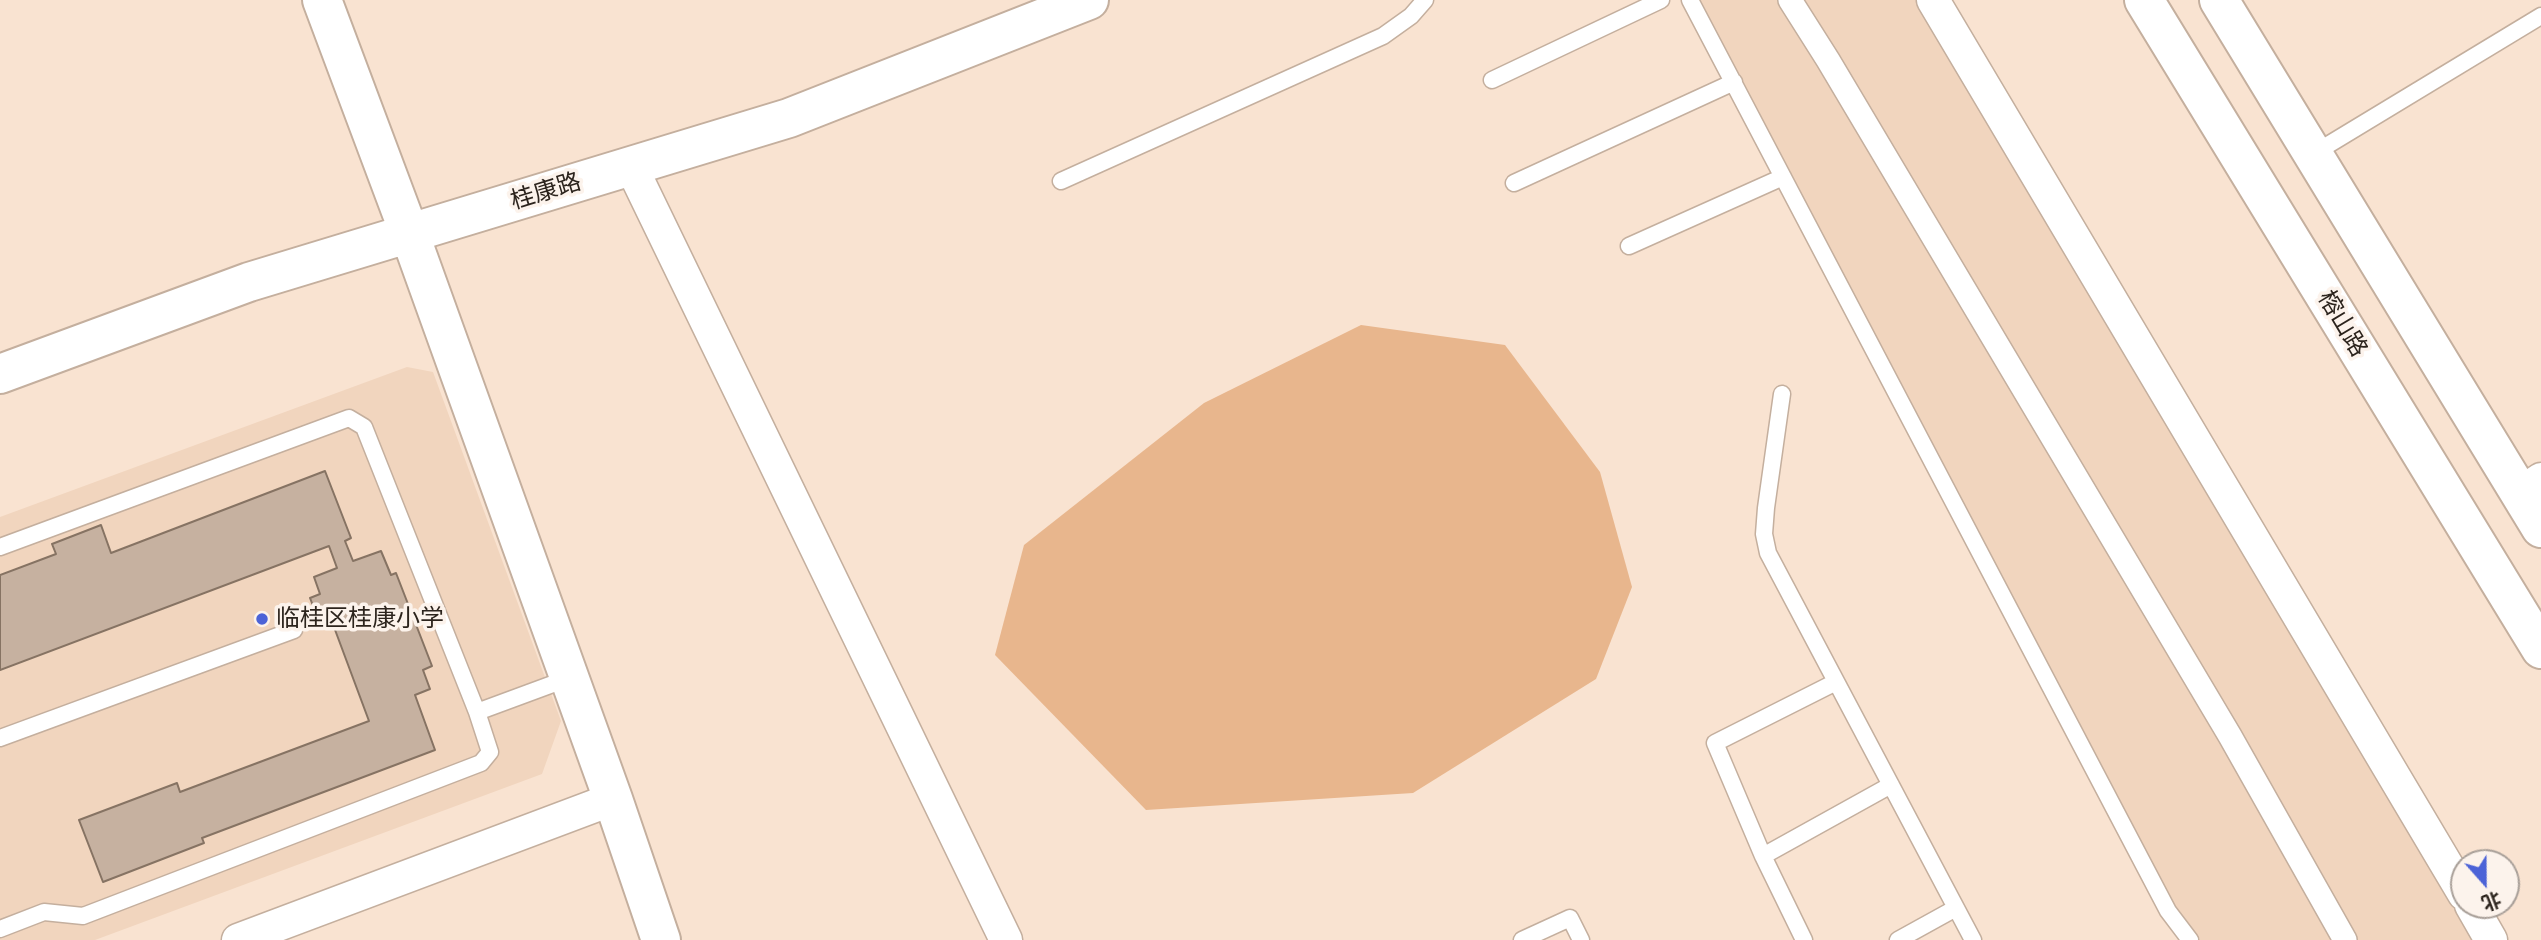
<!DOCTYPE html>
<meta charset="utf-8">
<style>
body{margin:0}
#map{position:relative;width:2541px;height:940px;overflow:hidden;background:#f9e3d1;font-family:Merriweather,"Noto Sans SC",serif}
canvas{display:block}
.north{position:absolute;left:2450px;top:849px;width:70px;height:70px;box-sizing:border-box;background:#fcf3ec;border:2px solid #a9a099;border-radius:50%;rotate:159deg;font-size:19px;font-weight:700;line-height:28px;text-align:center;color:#2c241d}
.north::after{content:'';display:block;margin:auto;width:24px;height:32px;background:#4c63d7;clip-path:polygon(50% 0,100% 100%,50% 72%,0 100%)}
</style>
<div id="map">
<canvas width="2541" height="940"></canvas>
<div class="north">北</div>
</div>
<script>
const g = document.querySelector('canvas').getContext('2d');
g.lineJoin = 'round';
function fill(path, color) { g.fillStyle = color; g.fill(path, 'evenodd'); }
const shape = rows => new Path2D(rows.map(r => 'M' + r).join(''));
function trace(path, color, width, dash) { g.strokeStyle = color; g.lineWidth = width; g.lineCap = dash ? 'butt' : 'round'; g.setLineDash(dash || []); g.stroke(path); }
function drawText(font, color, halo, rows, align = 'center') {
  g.font = font + ' Merriweather,"Noto Sans SC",serif'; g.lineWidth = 7; g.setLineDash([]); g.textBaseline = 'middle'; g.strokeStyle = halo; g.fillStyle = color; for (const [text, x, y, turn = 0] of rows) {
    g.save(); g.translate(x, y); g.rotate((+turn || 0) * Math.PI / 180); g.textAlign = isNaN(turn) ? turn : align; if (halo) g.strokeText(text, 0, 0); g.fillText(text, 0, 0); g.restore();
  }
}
fill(shape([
 [1690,0,1933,0,2491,940,2190,940],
 [407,367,433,372,561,721,542,774,95,940,0,940,0,517]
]), '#f1d5be');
fill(shape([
 [1361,325,1505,345,1600,472,1632,587,1596,679,1413,793,1146,810,995,655,1024,545,1204,403]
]), '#e8b68d');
const building = shape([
 [325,471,351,538,345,541,353,561,381,551,391,575,396,573,432,666,423,670,430,689,415,695,435,750,202,838,204,843,103,882,79,820,177,783,180,792,369,721,328,611,317,616,310,598,320,594,314,577,337,568,329,546,0,670,0,575,56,554,52,544,101,525,111,553,325,471]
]);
fill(building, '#c6b1a0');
trace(building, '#867363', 2);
const service = shape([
 [1690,0,2168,911,2190,940],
 [1492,80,1661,0],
 [2313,154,2541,16],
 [1061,181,1383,36,1411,16,1425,0],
 [1514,183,1734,82],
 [1629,246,1783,177],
 [1782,394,1766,508,1764,534,1768,553,1973,940],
 [0,547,349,418,364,427,477,712,569,678],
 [0,738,294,630],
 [1763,856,1891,785],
 [0,929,44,912,83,916,481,763,490,752,477,712],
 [1522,940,1570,918,1581,940],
 [1804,940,1763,856,1715,743,1836,682],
 [1898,940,1956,908]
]);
const pedestrian = shape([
 [1790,0,1828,60,2230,736,2345,940]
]);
const minor = shape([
 [1933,0,2464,894],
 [631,166,1006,940],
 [2520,493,2541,479],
 [2471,905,2491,940],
 [238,940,613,799]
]);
const tertiary = shape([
 [322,0,410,235,613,799,661,940],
 [0,374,249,282,789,118,1089,0]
]);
const secondary = shape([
 [2144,0,2541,649],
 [2219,0,2541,528]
]);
trace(service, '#c4af9e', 19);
trace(pedestrian, '#c4af9e', 26);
trace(minor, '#c4af9e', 35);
trace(tertiary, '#c4af9e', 42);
trace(secondary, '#c4af9e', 42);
trace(service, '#fff', 16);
trace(pedestrian, '#fff', 23);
trace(minor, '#fff', 32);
trace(tertiary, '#fff', 38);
trace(secondary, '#fff', 38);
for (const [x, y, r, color] of [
 [262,619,7,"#4c63d7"]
]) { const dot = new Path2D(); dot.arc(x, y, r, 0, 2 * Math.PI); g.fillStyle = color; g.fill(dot); trace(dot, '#fcf3ec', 2.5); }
drawText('24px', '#2c241d', '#fcf3ec', [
 ["桂康路",546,192,-17],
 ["榕山路",2342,324,59]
]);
drawText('24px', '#2c241d', '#fcf3ec', [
 ["临桂区桂康小学",276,619]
], 'left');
</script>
